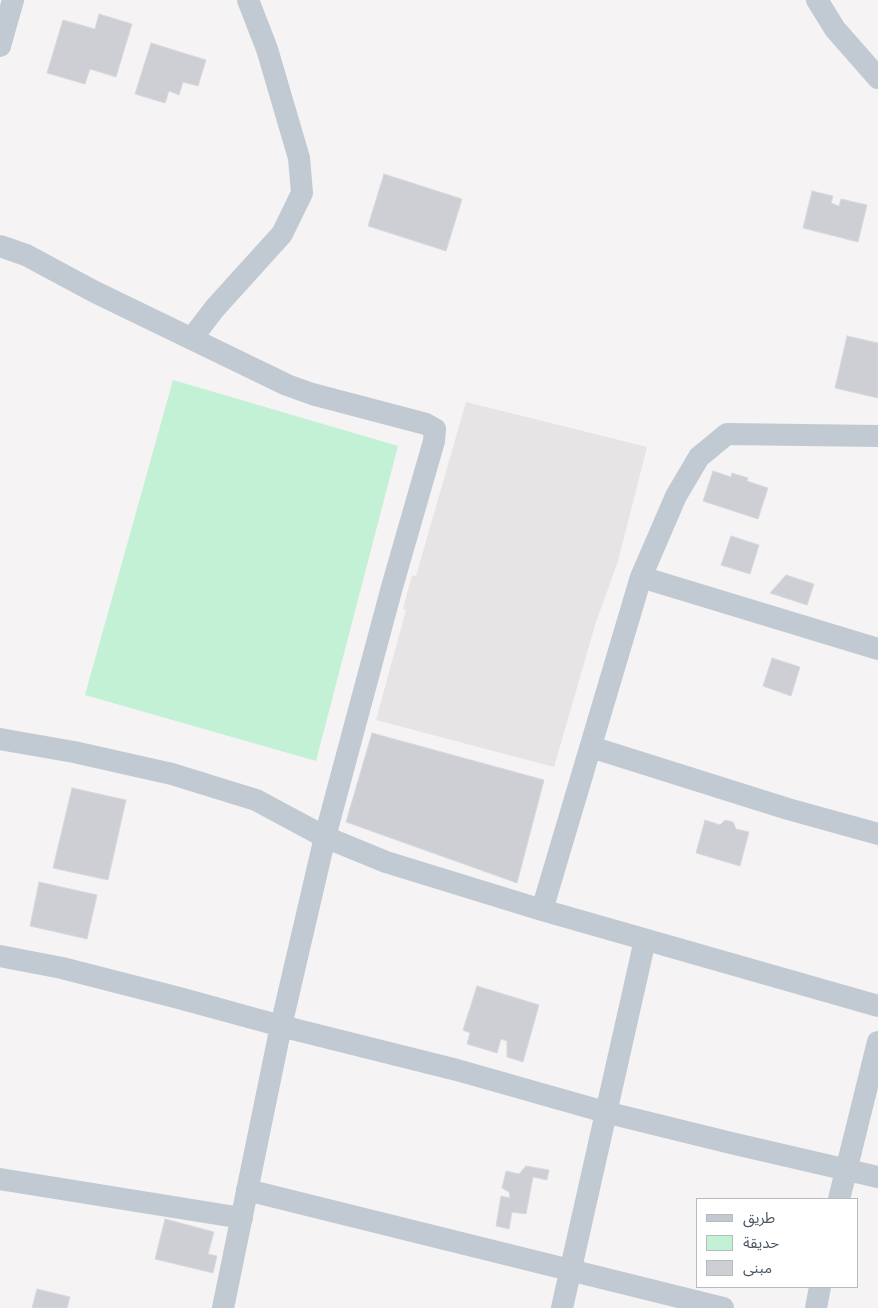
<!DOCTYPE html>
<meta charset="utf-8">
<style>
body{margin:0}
#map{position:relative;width:878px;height:1308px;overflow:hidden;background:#f5f3f3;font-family:"Public Sans","Noto Sans Arabic",sans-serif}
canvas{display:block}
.legend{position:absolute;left:696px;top:1198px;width:162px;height:90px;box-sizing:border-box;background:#fff;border:1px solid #b7bbc0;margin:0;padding:6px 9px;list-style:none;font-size:15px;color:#4a5661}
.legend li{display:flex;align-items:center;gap:10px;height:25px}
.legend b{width:25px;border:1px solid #b7bbc0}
</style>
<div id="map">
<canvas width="878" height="1308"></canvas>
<ul class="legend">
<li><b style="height:6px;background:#c1cad2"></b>طريق</li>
<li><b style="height:14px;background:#c3f1d5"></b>حديقة</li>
<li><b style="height:14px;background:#cdcfd5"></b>مبنى</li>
</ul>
</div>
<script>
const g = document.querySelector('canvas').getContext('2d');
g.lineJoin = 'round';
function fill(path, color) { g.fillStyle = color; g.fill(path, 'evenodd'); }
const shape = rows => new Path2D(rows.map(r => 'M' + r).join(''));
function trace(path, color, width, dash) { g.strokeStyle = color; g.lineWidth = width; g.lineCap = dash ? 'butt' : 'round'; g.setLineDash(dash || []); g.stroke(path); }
fill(shape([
 [466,402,647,447,618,561,596,622,554,767,376,720,406,610,403,609,412,575,416,576]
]), '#e6e4e5');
fill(shape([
 [173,380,398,446,316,761,85,695]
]), '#c3f1d5');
const building = shape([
 [99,14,132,24,116,77,90,69,85,84,47,73,63,20,95,29,99,14],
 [151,43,206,60,198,86,183,82,179,95,169,91,165,103,135,94,151,43],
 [384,174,462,199,446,251,368,226,384,174],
 [812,191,833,196,831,203,839,206,841,199,867,205,858,242,803,228,812,191],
 [847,336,878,343,878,398,835,388,847,336],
 [713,471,731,477,732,473,748,478,747,481,768,488,758,519,703,501,713,471],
 [731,536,759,545,750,574,721,565,731,536],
 [786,575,814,584,807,605,770,593,786,575],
 [772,658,800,667,791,696,763,686,772,658],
 [372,733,544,780,517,883,346,822,372,733],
 [72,788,126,800,108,880,53,868,72,788],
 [705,820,720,825,725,820,733,822,736,829,749,832,740,866,696,853,705,820],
 [39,882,97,895,87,939,30,926,39,882],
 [477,986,539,1005,523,1062,507,1057,507,1041,501,1039,497,1053,467,1044,470,1033,463,1030,477,986],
 [526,1166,549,1170,547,1180,533,1177,526,1214,512,1212,509,1229,496,1226,501,1196,510,1198,509,1192,502,1188,506,1171,519,1174,526,1166],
 [165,1219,214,1232,208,1254,217,1256,213,1273,155,1259,165,1219],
 [37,1289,70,1297,67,1308,32,1308,37,1289]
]);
fill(building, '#cdcfd5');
trace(building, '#d7d9de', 1);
trace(shape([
 [817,0,835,29,878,78],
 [0,46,13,0],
 [0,246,26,255,95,292,287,385,312,394,426,424,435,429,434,441,392,587,325,837,281,1026,223,1308],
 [192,338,215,308,282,234,302,193,299,158,267,49,248,0],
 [641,577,878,649],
 [0,739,74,752,172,774,256,800,325,837,386,862,542,910,878,1006],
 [591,747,788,809,878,834],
 [542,910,641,577,676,496,699,457,727,434,878,436],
 [0,956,62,968,179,998,281,1026,457,1070,605,1112,731,1143,878,1177],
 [0,1179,242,1218],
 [247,1190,723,1308],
 [839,1199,878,1042],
 [562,1308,645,940],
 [816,1308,820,1287]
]), '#c1cad2', 22);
</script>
